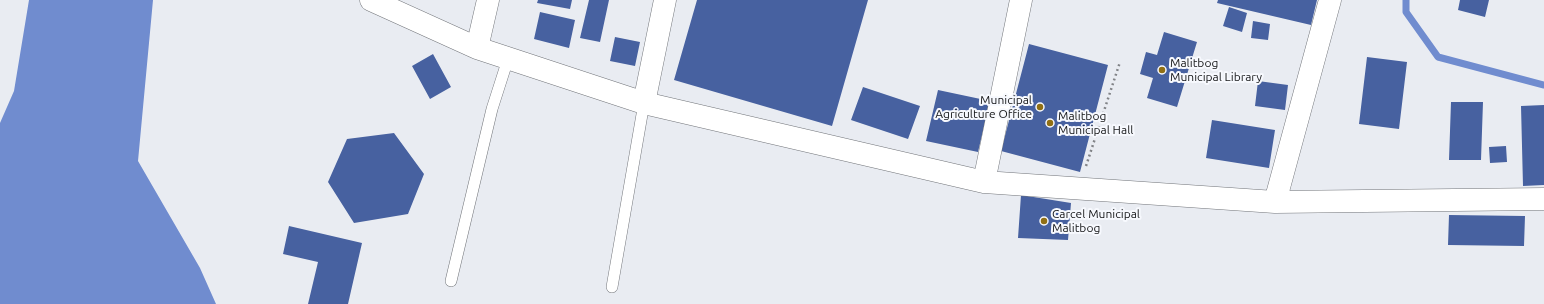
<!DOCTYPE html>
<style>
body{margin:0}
canvas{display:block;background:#e9ecf2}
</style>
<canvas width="1544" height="304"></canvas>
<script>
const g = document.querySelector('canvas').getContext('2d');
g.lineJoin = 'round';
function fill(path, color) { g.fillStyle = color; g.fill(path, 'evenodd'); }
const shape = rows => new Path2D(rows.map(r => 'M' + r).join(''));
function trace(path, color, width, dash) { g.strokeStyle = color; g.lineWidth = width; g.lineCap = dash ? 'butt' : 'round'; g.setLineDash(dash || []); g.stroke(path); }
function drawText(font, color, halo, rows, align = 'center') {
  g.font = font + ' Ubuntu,sans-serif'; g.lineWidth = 4; g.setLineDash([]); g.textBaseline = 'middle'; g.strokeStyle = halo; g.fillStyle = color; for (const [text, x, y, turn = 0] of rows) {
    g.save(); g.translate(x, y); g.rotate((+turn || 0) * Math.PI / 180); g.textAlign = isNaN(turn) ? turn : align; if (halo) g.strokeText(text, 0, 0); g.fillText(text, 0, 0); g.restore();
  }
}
fill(shape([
 [29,0,153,0,138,161,200,268,216,304,0,304,0,123,14,91]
]), '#708ccf');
trace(shape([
 [1406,0,1406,12,1438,57,1544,85]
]), '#708ccf', 7);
fill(shape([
 [538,0,572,0,570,9,537,3],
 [589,0,609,0,600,42,580,38],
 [697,0,868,0,832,126,674,80],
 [1218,0,1317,0,1311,25,1217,3],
 [1460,0,1489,0,1485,17,1458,10],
 [1229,7,1247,13,1242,32,1223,26],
 [540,12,575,20,569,48,534,39],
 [1253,21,1270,24,1268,40,1251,38],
 [1164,32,1197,42,1177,107,1147,98,1153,78,1140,74,1146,52,1157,55],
 [615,37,640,42,635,66,610,61],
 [1029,44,1108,65,1080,172,1001,151],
 [433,54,451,87,430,99,412,66],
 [1367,57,1407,62,1399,129,1359,124],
 [1258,81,1288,85,1285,110,1255,106],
 [863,87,920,106,908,139,851,120],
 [938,90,990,101,978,152,926,141],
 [1451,102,1483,102,1481,160,1449,160],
 [1544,105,1544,185,1523,186,1521,106],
 [1212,120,1275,130,1269,168,1206,158],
 [394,133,424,174,408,214,354,223,328,182,347,139],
 [1506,146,1507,162,1490,163,1489,147],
 [1021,195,1071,203,1068,240,1018,238],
 [1449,215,1525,216,1524,246,1448,245],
 [289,226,362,243,348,304,308,304,318,262,283,254]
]), '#4761a0');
const service = shape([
 [451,281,492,109,508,59],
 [612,287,644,103]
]);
const minor = shape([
 [371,0,477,48,644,103,984,182,1275,202,1544,199],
 [477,48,488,0],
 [644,103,665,0],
 [984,182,1021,0],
 [1275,202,1330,0]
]);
trace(service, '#72757a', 12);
trace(minor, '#72757a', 23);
trace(shape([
 [1086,166,1120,62]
]), '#818387', 2.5, [2, 3]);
trace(service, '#fff', 11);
trace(minor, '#fff', 22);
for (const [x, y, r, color] of [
 [1162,70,4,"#906f14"],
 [1040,107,4,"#906f14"],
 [1050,123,4,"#906f14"],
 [1044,221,4,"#906f14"]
]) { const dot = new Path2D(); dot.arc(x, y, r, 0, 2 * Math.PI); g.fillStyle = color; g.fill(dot); trace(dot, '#f7f9fe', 1.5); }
drawText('12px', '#141517', '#f7f9fe', [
 ["Malitbog",1170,63],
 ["Municipal Library",1170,77],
 ["Municipal",1032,100,"right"],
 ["Agriculture Office",1032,114,"right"],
 ["Malitbog",1058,116],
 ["Municipal Hall",1058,130],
 ["Carcel Municipal",1052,214],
 ["Malitbog",1052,228]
], 'left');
</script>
